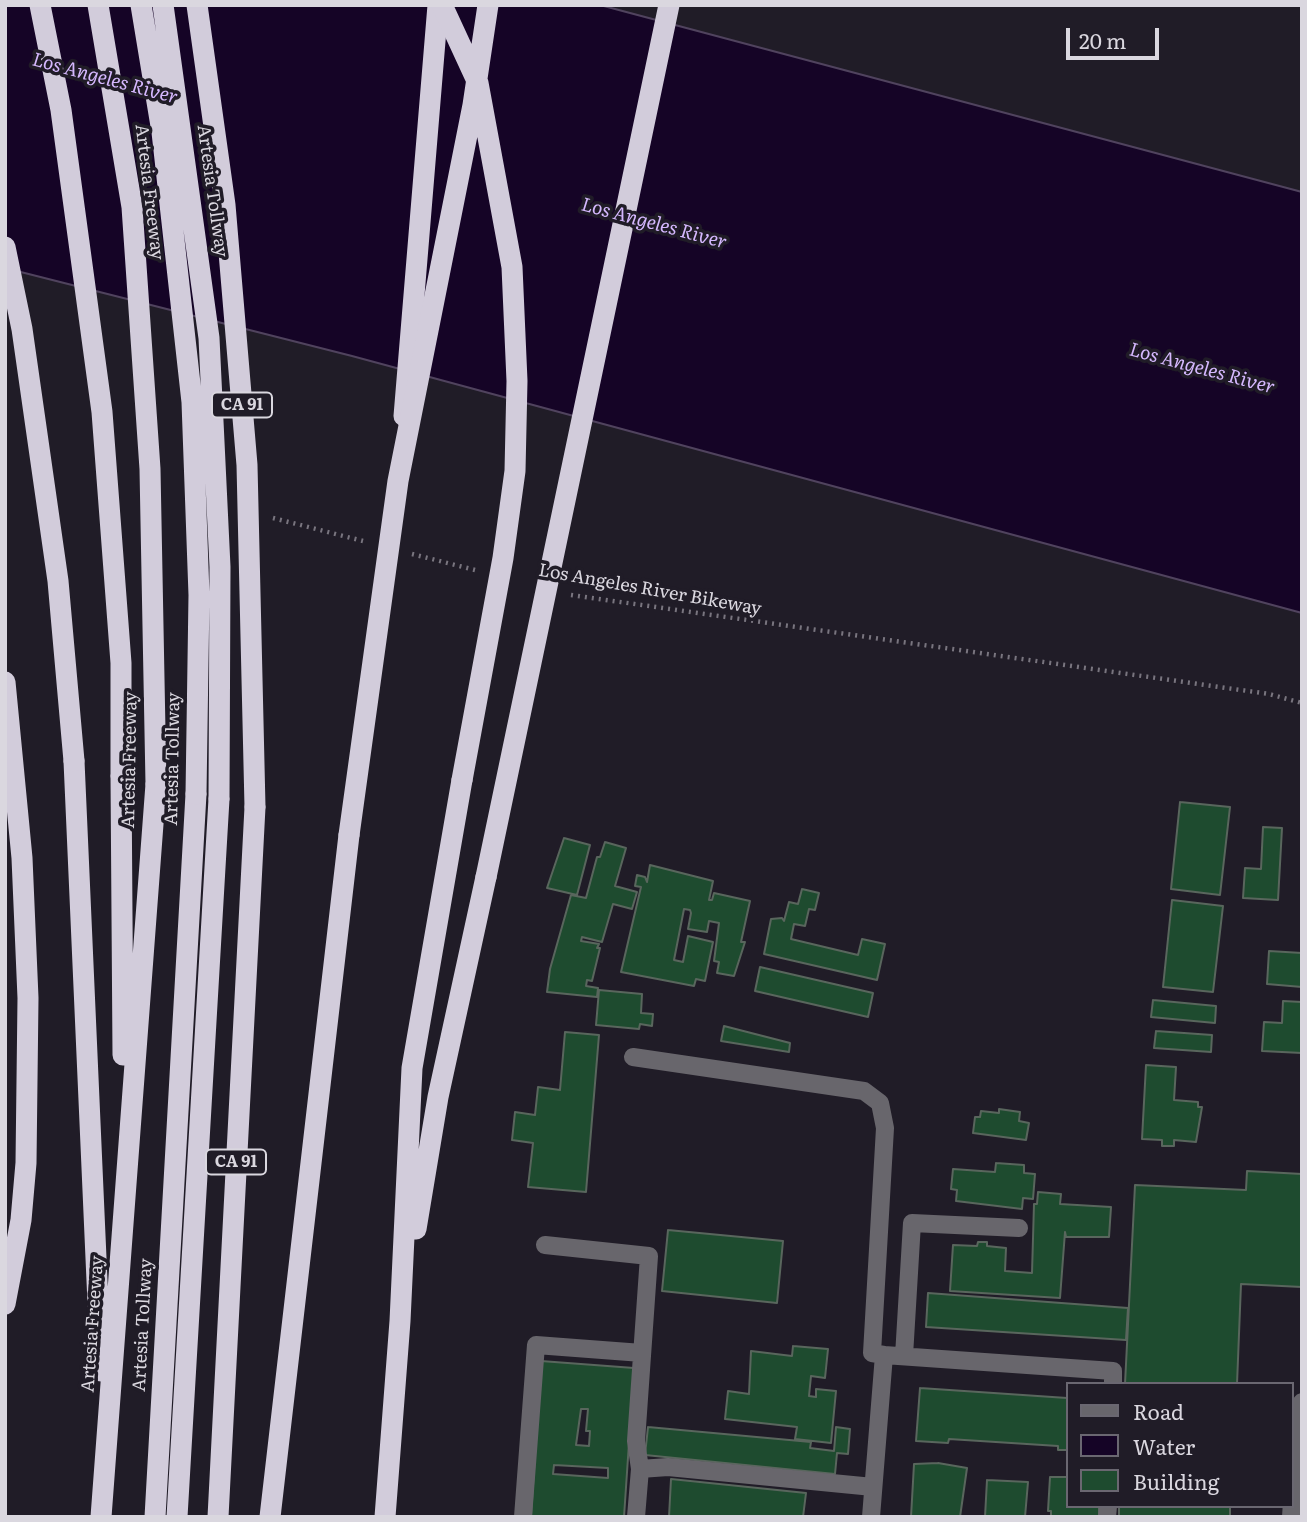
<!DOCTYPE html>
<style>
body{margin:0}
#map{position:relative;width:1307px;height:1522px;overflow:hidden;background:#201c27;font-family:Literata,serif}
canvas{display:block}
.frame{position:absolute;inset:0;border:7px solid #dad7df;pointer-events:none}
.legend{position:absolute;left:1066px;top:1382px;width:228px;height:126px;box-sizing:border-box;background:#201c27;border:2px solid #6a6771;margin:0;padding:9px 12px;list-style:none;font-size:21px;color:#dad7df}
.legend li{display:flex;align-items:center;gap:14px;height:35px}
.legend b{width:35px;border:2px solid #6a6771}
.scale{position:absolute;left:1066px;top:28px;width:93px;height:32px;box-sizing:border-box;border:4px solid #dad7df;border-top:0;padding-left:9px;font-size:21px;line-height:24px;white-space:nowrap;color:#dad7df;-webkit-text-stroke:5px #201c27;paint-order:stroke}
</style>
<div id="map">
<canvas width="1307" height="1522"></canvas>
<div class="frame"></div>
<ul class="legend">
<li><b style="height:9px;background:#68666c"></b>Road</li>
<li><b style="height:19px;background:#150426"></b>Water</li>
<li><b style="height:19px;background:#1e4b2f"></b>Building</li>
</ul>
<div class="scale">20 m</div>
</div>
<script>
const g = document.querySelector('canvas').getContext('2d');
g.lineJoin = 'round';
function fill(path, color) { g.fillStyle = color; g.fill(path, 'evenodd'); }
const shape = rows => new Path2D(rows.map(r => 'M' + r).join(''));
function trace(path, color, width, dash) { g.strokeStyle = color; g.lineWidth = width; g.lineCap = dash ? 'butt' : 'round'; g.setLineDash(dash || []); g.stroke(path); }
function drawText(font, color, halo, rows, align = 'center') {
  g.font = font + ' Literata,serif'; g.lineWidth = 7; g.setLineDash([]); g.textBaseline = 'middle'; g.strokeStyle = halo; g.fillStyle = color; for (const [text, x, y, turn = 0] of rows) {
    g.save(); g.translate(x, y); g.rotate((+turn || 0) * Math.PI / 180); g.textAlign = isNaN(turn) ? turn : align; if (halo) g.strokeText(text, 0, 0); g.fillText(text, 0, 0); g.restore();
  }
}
const water = shape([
 [5,5,600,5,1302,192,1302,613,352,356,5,268,5,5]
]);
fill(water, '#150426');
trace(water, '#50435e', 2);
const building = shape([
 [1180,802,1230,807,1220,895,1171,889,1180,802],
 [1263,827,1282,828,1278,900,1243,898,1245,868,1261,869,1263,827],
 [564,838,590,845,577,895,547,888,564,838],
 [605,842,626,848,615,886,637,892,632,909,613,904,602,942,582,937,581,941,599,944,597,948,600,948,592,981,587,980,586,986,598,988,597,997,547,992,550,969,571,895,586,898,597,857,600,857,605,842],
 [650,865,713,881,709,900,712,900,714,893,750,901,741,942,745,942,734,976,717,973,719,962,714,961,719,923,709,921,707,932,688,929,691,913,690,910,684,909,674,960,683,962,688,936,713,942,705,981,696,979,694,986,621,972,641,887,635,886,637,875,645,877,647,882,650,865],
 [802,889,819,893,815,910,809,909,805,926,794,924,791,939,858,955,862,939,885,944,877,980,764,954,771,919,782,918,784,921,789,902,798,904,802,889],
 [1172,900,1223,906,1213,992,1163,987,1172,900],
 [1269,951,1302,953,1302,987,1267,984,1269,951],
 [760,967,873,993,868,1017,755,991,760,967],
 [599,990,642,994,641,1013,653,1014,652,1026,640,1024,639,1029,596,1025,599,990],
 [1153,1000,1216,1006,1215,1023,1151,1017,1153,1000],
 [1283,1001,1302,1002,1302,1053,1262,1051,1264,1022,1282,1023,1283,1001],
 [724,1026,790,1043,789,1052,721,1041,724,1026],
 [1156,1031,1212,1035,1211,1052,1154,1048,1156,1031],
 [565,1032,599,1035,586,1192,528,1187,533,1143,512,1140,515,1112,535,1115,538,1087,560,1090,565,1032],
 [1146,1065,1176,1067,1174,1100,1198,1102,1198,1107,1202,1107,1196,1142,1174,1140,1174,1146,1162,1146,1162,1140,1142,1139,1146,1065],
 [999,1109,1020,1112,1019,1121,1029,1123,1026,1140,973,1133,975,1117,980,1117,981,1111,999,1113,999,1109],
 [996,1163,1024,1165,1024,1173,1035,1174,1033,1199,1023,1198,1022,1209,956,1201,957,1190,951,1189,953,1169,995,1172,996,1163],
 [1247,1171,1302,1174,1302,1287,1241,1284,1237,1384,1125,1384,1135,1185,1246,1190,1247,1171],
 [1038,1192,1061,1194,1060,1204,1111,1207,1109,1237,1066,1237,1065,1232,1060,1298,950,1291,953,1245,977,1246,978,1242,987,1242,987,1246,1006,1248,1005,1271,1032,1273,1034,1204,1037,1204,1038,1192],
 [668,1230,783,1241,777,1303,662,1291,668,1230],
 [928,1293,1128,1308,1126,1340,926,1327,928,1293],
 [793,1346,828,1349,825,1378,811,1376,809,1396,816,1397,816,1389,836,1391,831,1443,795,1439,797,1427,725,1419,728,1391,749,1394,751,1351,792,1356,793,1346],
 [541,1361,634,1368,624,1517,531,1517,541,1361],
 [581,1409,588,1409,586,1431,590,1431,589,1446,576,1445,581,1409],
 [554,1465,608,1468,608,1478,553,1474,554,1465],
 [920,1388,1067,1398,1067,1450,1058,1450,1058,1446,949,1439,948,1443,916,1441,920,1388],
 [648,1427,811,1442,810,1448,834,1451,836,1427,850,1429,848,1454,837,1453,835,1474,645,1455,648,1427],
 [938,1463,967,1468,960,1517,911,1517,914,1464,938,1463],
 [1050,1477,1067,1477,1067,1506,1099,1506,1099,1517,1051,1517,1051,1511,1048,1511,1050,1477],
 [671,1479,806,1493,803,1517,669,1517,671,1479],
 [987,1480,1028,1482,1025,1517,985,1517,987,1480],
 [1119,1506,1230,1506,1230,1517,1119,1517,1119,1506]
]);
fill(building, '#1e4b2f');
trace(building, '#59665d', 2);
trace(shape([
 [273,518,363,541],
 [412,554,475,570],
 [571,595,1269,694,1302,703]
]), '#79757f', 4.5, [2, 5]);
trace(shape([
 [633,1057,864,1091,880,1103,885,1128,872,1353,884,1355],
 [545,1245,649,1256,636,1441,640,1469,636,1517],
 [904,1356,912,1223,1019,1228],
 [640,1469,668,1467,873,1487],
 [523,1517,536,1345,642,1353],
 [871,1517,884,1355,1113,1371,1113,1384],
 [1107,1517,1108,1506],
 [1291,1517,1298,1408,1302,1402]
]), '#68666c', 18);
trace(shape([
 [404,416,438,5],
 [5,682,22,858,28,998,26,1163,21,1220,5,1304],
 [74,761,101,1371],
 [121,776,123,1055],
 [416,1229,438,1097,486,877],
 [101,1517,156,784],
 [155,1517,196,794],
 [177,1517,219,799],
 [218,1517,255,807],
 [270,1517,349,835],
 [385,1517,400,1321,412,1068,462,780]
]), '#d2ccdb', 21);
trace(shape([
 [40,5,61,110,102,412,121,663,121,776],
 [98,5,132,207,150,469,156,784],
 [141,5,162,132,192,402,199,595,196,794],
 [163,5,209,338,220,567,219,799],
 [197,5,225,205,247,465,255,807],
 [442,5,478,83,512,267,517,381,515,471,503,558,462,780],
 [5,247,22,329,58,581,74,761],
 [349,835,398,481,473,105,488,5],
 [486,877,669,5]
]), '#d2ccdb', 21);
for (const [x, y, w] of [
 [242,405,60],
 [236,1162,60]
]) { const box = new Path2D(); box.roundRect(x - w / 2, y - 12.5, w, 25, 5); g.fillStyle = '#201c27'; g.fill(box); trace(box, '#dad7df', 2); }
drawText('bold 16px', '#dad7df', null, [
 ["CA 91",242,405],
 ["CA 91",236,1162]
]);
drawText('18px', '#dad7df', '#201c27', [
 ["Artesia Tollway",212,191,82],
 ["Artesia Freeway",149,192,83],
 ["Los Angeles River Bikeway",650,590,10],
 ["Artesia Tollway",173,759,-89],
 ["Artesia Freeway",130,760,-89],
 ["Artesia Freeway",93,1324,-86],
 ["Artesia Tollway",143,1325,-87]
]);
drawText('italic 19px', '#d5b8fe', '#201c27', [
 ["Los Angeles River",105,79,15],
 ["Los Angeles River",654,224,15],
 ["Los Angeles River",1202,369,15]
]);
</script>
